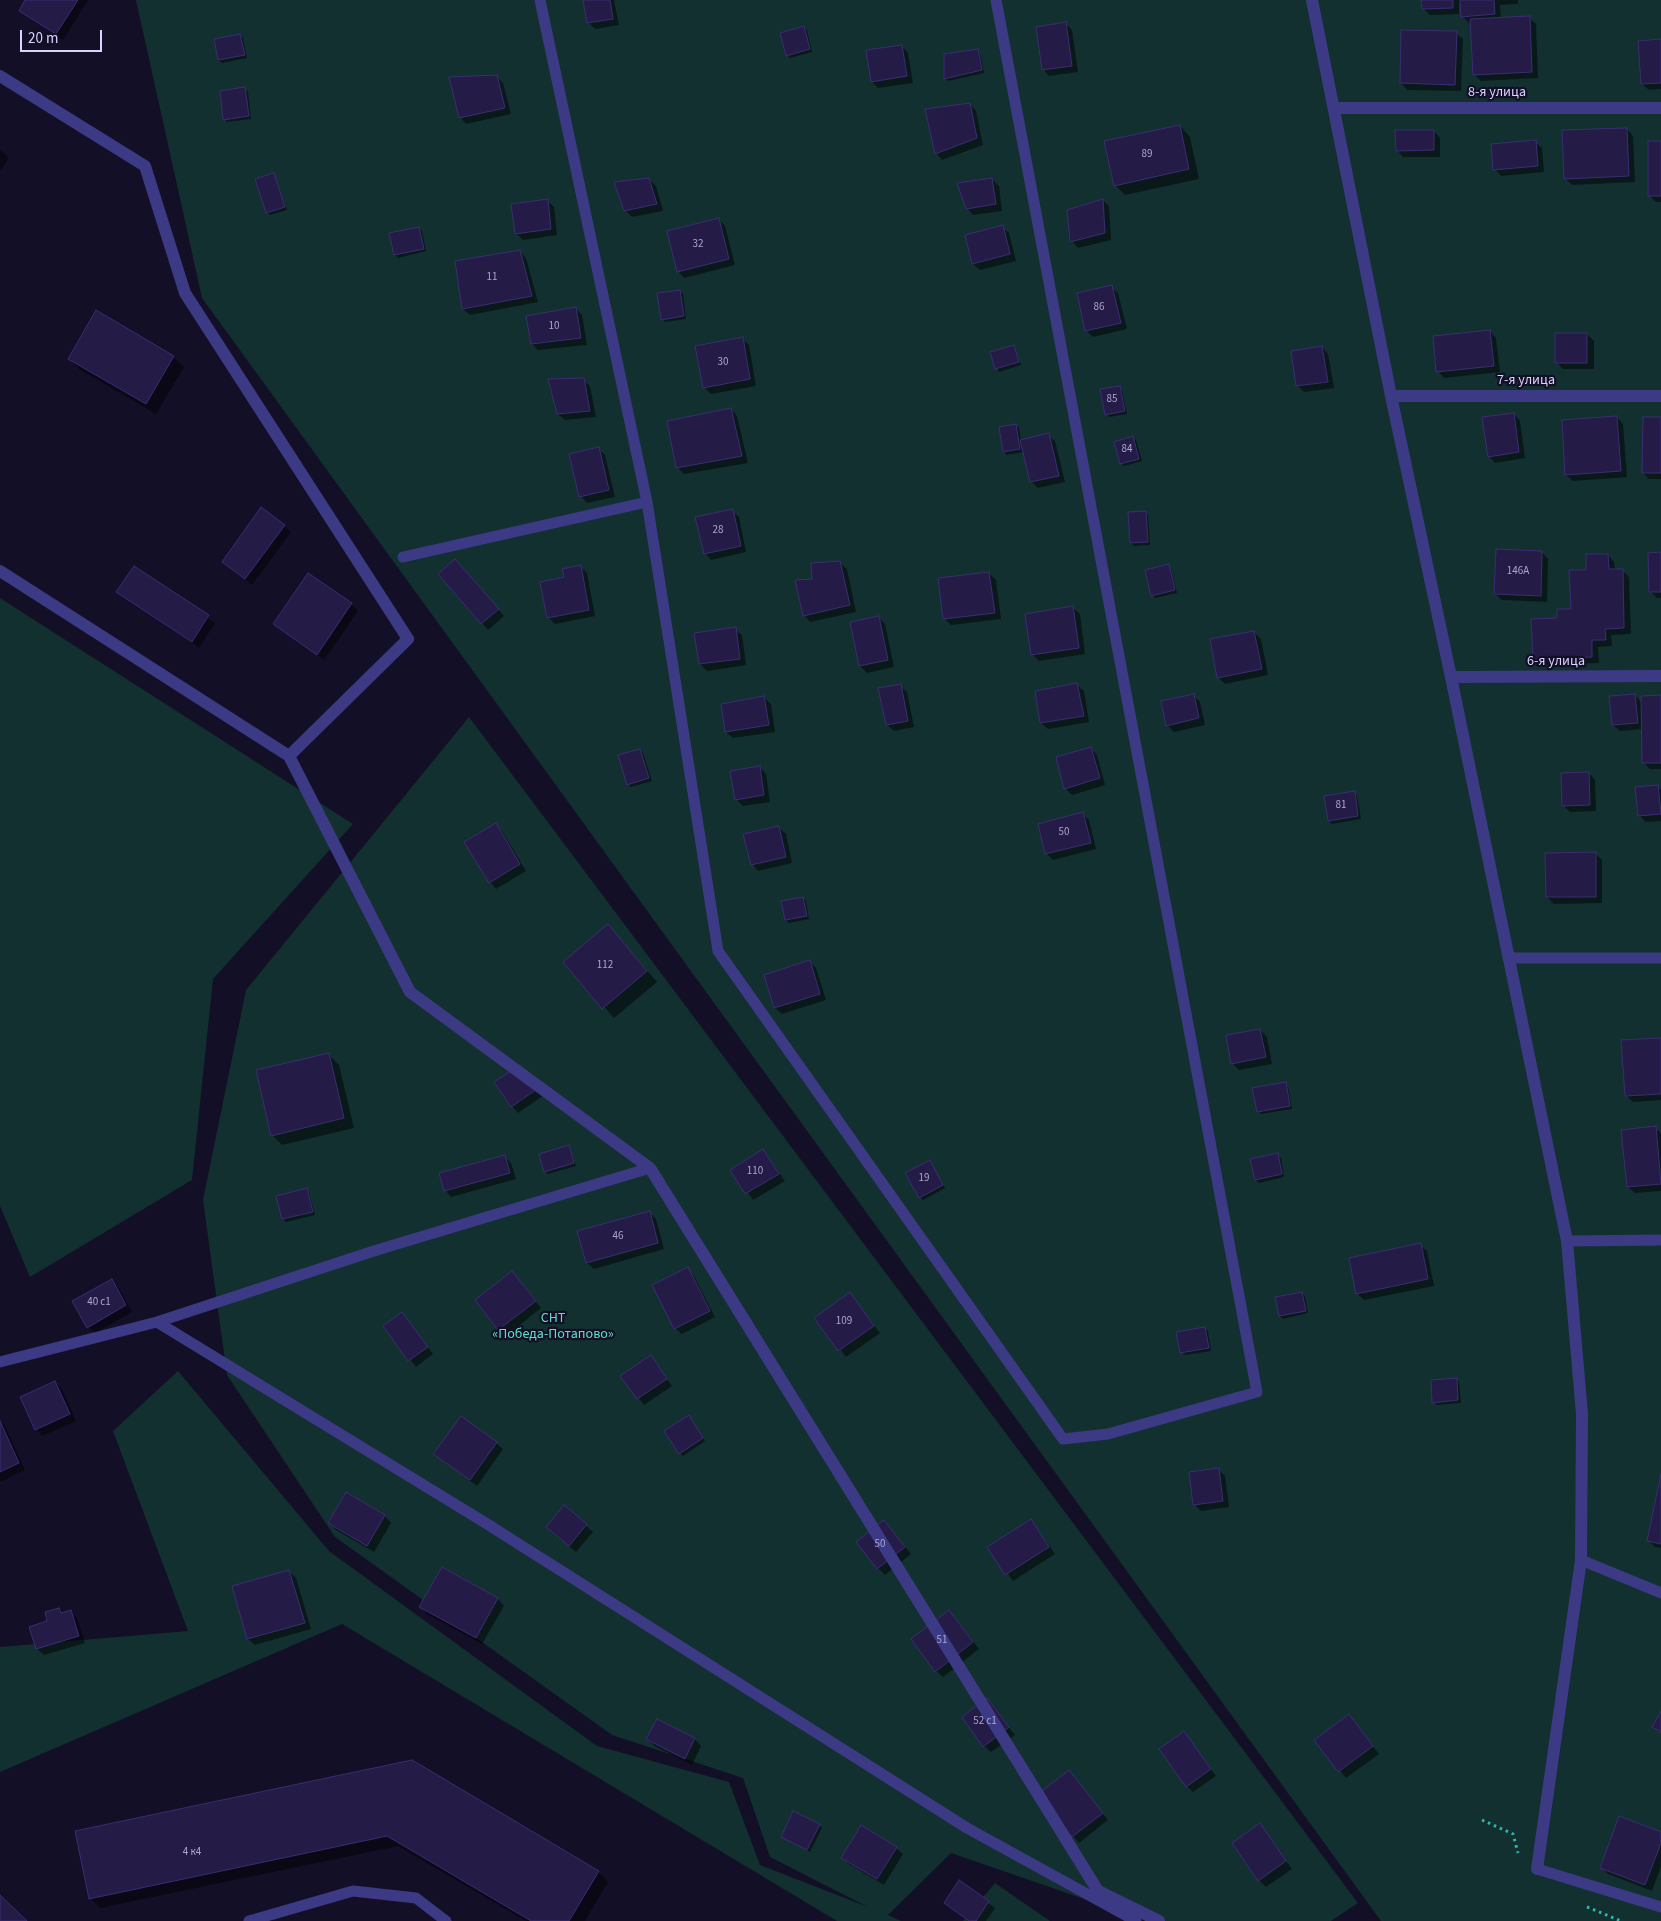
<!DOCTYPE html>
<meta charset="utf-8">
<style>
body{margin:0}
#map{position:relative;width:1661px;height:1921px;overflow:hidden;background:#130f26;font-family:"Source Sans 3",sans-serif}
canvas{display:block}
.scale{position:absolute;left:20px;top:30px;width:82px;height:22px;box-sizing:border-box;border:2px solid #d9d4ff;border-top:0;padding-left:6px;font-size:15px;line-height:18px;white-space:nowrap;color:#d9d4ff;-webkit-text-stroke:4px #130f26;paint-order:stroke}
</style>
<div id="map">
<canvas width="1661" height="1921"></canvas>
<div class="scale">20 m</div>
</div>
<script>
const g = document.querySelector('canvas').getContext('2d');
g.lineJoin = 'round';
function fill(path, color) { g.fillStyle = color; g.fill(path, 'evenodd'); }
const shape = rows => new Path2D(rows.map(r => 'M' + r).join(''));
function trace(path, color, width, dash) { g.strokeStyle = color; g.lineWidth = width; g.lineCap = dash ? 'butt' : 'round'; g.setLineDash(dash || []); g.stroke(path); }
function drawText(font, color, halo, rows, align = 'center') {
  g.font = font + ' "Source Sans 3",sans-serif'; g.lineWidth = 4.5; g.setLineDash([]); g.textBaseline = 'middle'; g.strokeStyle = halo; g.fillStyle = color; for (const [text, x, y, turn = 0] of rows) {
    g.save(); g.translate(x, y); g.rotate((+turn || 0) * Math.PI / 180); g.textAlign = isNaN(turn) ? turn : align; if (halo) g.strokeText(text, 0, 0); g.fillText(text, 0, 0); g.restore();
  }
}
fill(shape([
 [136,0,1661,0,1661,1921,1381,1921,202,298],
 [0,598,353,824,213,979,192,1180,30,1277,0,1206],
 [469,717,1358,1903,1331,1921,1148,1921,951,1853,888,1915,901,1921,837,1921,342,1624,0,1772,0,1647,188,1631,113,1431,178,1371,329,1551,597,1746,729,1782,760,1865,868,1907,770,1857,743,1778,612,1735,335,1537,227,1375,203,1200,246,990],
 [995,1883,1050,1921,963,1921]
]), '#12302f');
fill(shape([
 [27,0,88,0,63,40,20,10],
 [584,0,614,0,619,25,595,29,588,22],
 [1423,0,1518,0,1518,4,1500,5,1501,19,1529,18,1536,24,1538,78,1481,81,1474,74,1472,23,1469,23,1462,16,1461,2,1459,2,1459,14,1430,15,1423,8],
 [1066,24,1072,30,1078,72,1049,76,1043,69],
 [804,27,807,30,812,52,790,58,787,55],
 [1456,33,1463,39,1461,91,1407,90,1401,83],
 [240,35,243,38,247,58,222,63,219,60,215,40],
 [1661,40,1661,89,1649,90,1642,84],
 [902,46,908,53,913,83,878,88,872,82],
 [977,50,980,53,984,73,948,81,945,78],
 [497,77,503,83,511,114,466,124,460,117],
 [245,89,248,92,251,119,227,122,224,119],
 [970,104,976,111,983,145,942,160,936,153],
 [1180,126,1190,137,1199,179,1125,195,1115,185],
 [1627,129,1633,136,1635,182,1572,185,1565,178],
 [1434,131,1440,138,1440,157,1403,157,1397,150],
 [1535,142,1542,148,1544,172,1501,176,1495,169],
 [1661,142,1661,202,1656,202,1649,195],
 [0,149,9,158,0,171],
 [273,174,287,210,270,215,267,212],
 [649,179,656,186,663,211,632,217,625,210],
 [992,179,999,186,1002,211,973,215,967,208],
 [547,200,554,207,557,235,523,240,516,233],
 [1103,200,1109,206,1111,240,1078,248,1072,241],
 [719,219,725,226,735,265,684,278,678,271],
 [1002,227,1009,233,1016,261,980,270,973,264],
 [419,228,422,231,426,251,398,258,395,255],
 [519,251,526,258,538,302,470,315,463,309,456,262],
 [1111,287,1118,293,1127,329,1093,337,1086,330],
 [680,291,683,294,686,319,665,322,662,319],
 [576,309,582,315,587,345,538,350,532,344],
 [1490,331,1496,338,1500,372,1444,378,1438,371],
 [1587,334,1594,341,1594,369,1563,369,1557,363],
 [742,339,749,345,756,386,711,394,704,387],
 [1014,347,1021,365,999,372,991,353],
 [1322,347,1328,354,1334,388,1304,392,1298,386],
 [173,357,184,367,156,414,79,369,69,358],
 [583,380,590,386,596,417,565,420,558,414],
 [1119,387,1122,390,1127,414,1109,417,1106,414],
 [731,409,737,416,748,463,684,474,677,467],
 [1514,414,1520,421,1525,458,1495,463,1489,456],
 [1617,417,1623,424,1627,477,1573,481,1566,475],
 [1661,418,1661,479,1649,479,1643,473],
 [1016,425,1019,428,1021,441,1048,435,1055,441,1065,482,1038,488,1032,482,1024,452,1007,455,1004,452],
 [1133,437,1136,440,1142,461,1124,466,1121,463],
 [598,449,605,455,615,497,587,503,581,496],
 [732,511,739,517,746,552,711,560,705,553],
 [1145,512,1148,515,1150,545,1134,546,1131,543],
 [284,526,291,532,252,585,223,562],
 [1542,552,1548,559,1547,602,1502,600,1495,594],
 [1661,553,1661,598,1657,598,1651,592],
 [1608,555,1614,562,1615,570,1622,570,1629,577,1631,634,1611,635,1612,646,1598,647,1599,663,1541,665,1534,659,1558,619,1572,610,1588,571],
 [840,563,847,569,856,612,810,622,804,615,813,580],
 [580,566,587,573,595,616,555,624,548,617,566,578],
 [1168,566,1171,569,1177,593,1155,598,1152,595],
 [134,567,215,623,199,648,118,592],
 [462,567,504,616,488,630,440,574],
 [989,573,996,580,1001,619,951,625,944,618],
 [351,604,358,611,324,660,275,624],
 [1073,608,1080,614,1085,654,1039,661,1033,655],
 [879,618,885,624,894,667,867,673,860,666,851,623],
 [735,629,742,635,746,665,707,671,700,664,696,634],
 [1254,632,1261,639,1268,675,1225,684,1218,677],
 [1077,685,1084,691,1089,722,1048,729,1041,723],
 [900,686,907,692,914,727,894,731,887,725,880,689],
 [1193,695,1200,702,1205,725,1174,732,1167,725],
 [1635,695,1642,703,1661,696,1661,769,1650,769,1644,763,1643,729,1620,731,1613,725],
 [764,698,771,704,775,732,733,738,726,732],
 [1091,749,1097,755,1105,785,1072,795,1065,788],
 [640,750,643,753,652,781,631,787,628,784],
 [760,767,766,774,770,802,743,806,736,799],
 [1589,773,1595,780,1596,811,1570,812,1563,805],
 [1657,786,1661,790,1661,821,1646,822,1639,815],
 [1354,792,1357,795,1361,819,1332,824,1329,821],
 [1083,814,1089,820,1096,849,1053,860,1047,854],
 [495,825,502,831,526,871,496,889,490,882],
 [779,828,786,834,792,863,758,871,752,864],
 [1595,853,1602,860,1602,903,1554,904,1547,897],
 [803,898,806,901,809,919,789,923,786,920,783,902],
 [608,925,657,982,614,1018,565,962],
 [810,962,816,968,826,1000,782,1014,775,1008,765,976],
 [1260,1030,1267,1037,1272,1064,1239,1070,1232,1063],
 [1661,1039,1661,1100,1633,1102,1626,1095],
 [329,1055,339,1065,354,1128,282,1145,272,1135],
 [520,1066,543,1096,518,1113,512,1106],
 [1285,1084,1288,1087,1292,1109,1261,1114,1258,1111],
 [1655,1128,1661,1133,1661,1191,1635,1193,1628,1187],
 [569,1147,576,1166,548,1174,545,1171],
 [763,1151,785,1181,753,1200,732,1170],
 [1278,1155,1281,1158,1284,1177,1259,1183,1256,1180],
 [504,1156,511,1163,516,1179,451,1197,445,1190],
 [932,1165,945,1188,923,1200,920,1197],
 [306,1189,309,1192,315,1215,286,1222,283,1219],
 [649,1212,656,1219,664,1249,594,1269,587,1263],
 [1420,1245,1427,1251,1434,1286,1364,1300,1357,1293],
 [688,1269,694,1276,715,1317,682,1334,675,1328],
 [518,1279,541,1308,506,1336,476,1300],
 [112,1280,118,1287,132,1312,95,1333,88,1327],
 [1302,1293,1305,1296,1308,1313,1283,1319,1280,1316],
 [850,1294,880,1333,846,1357,816,1318],
 [402,1313,433,1354,416,1367,385,1326],
 [1205,1328,1208,1331,1211,1351,1185,1355,1182,1352],
 [651,1357,672,1386,644,1405,622,1376],
 [1456,1379,1459,1382,1461,1403,1436,1405,1434,1402],
 [55,1382,62,1389,76,1421,42,1436,36,1429],
 [691,1420,705,1441,683,1456,680,1453],
 [0,1421,5,1426,25,1470,0,1482],
 [496,1443,503,1449,477,1486,435,1454],
 [1218,1469,1225,1476,1229,1507,1201,1511,1194,1504],
 [1661,1480,1661,1548,1655,1547,1648,1540],
 [347,1494,385,1516,391,1523,374,1552,336,1530,330,1523],
 [565,1507,593,1532,576,1552,554,1534],
 [1031,1520,1055,1554,1013,1581,989,1547],
 [890,1528,911,1554,885,1575,878,1568],
 [443,1568,498,1599,504,1606,482,1644,427,1614,421,1607],
 [289,1571,296,1578,311,1629,255,1645,248,1639,234,1587],
 [59,1609,63,1613,70,1611,77,1618,85,1643,44,1655,37,1649,31,1627,48,1622],
 [955,1618,979,1649,943,1677,936,1671],
 [987,1700,1015,1735,991,1752,984,1746],
 [1349,1716,1379,1754,1346,1778,1316,1740],
 [657,1720,695,1739,701,1746,692,1765,654,1746,648,1739],
 [1184,1733,1216,1776,1193,1792,1187,1786],
 [412,1761,598,1872,608,1882,585,1921,526,1921,398,1846,100,1908,90,1898],
 [1069,1772,1108,1820,1079,1843,1073,1836],
 [819,1825,822,1828,810,1852,782,1837],
 [1260,1825,1292,1869,1266,1887,1259,1880],
 [1661,1834,1661,1866,1652,1891,1608,1874,1602,1868],
 [896,1848,903,1854,884,1885,849,1864,842,1858],
 [960,1882,995,1908,986,1921,968,1921,945,1903]
]), '#0007');
const building = shape([
 [25,0,78,0,56,34,19,11,25,0],
 [583,0,610,0,613,19,587,23,583,0],
 [1421,0,1453,0,1453,8,1422,9,1421,0],
 [1460,0,1494,0,1495,14,1461,17,1460,0],
 [1530,16,1532,72,1473,75,1470,19,1530,16],
 [1066,22,1072,66,1042,70,1036,27,1066,22],
 [804,26,810,49,786,56,780,33,804,26],
 [1401,30,1457,31,1455,85,1400,83,1401,30],
 [240,34,245,55,218,60,214,39,240,34],
 [1661,39,1661,83,1641,84,1638,41,1661,39],
 [902,45,907,76,871,82,866,50,902,45],
 [978,49,982,70,944,79,944,54,978,49],
 [497,75,505,108,459,118,449,77,497,75],
 [245,87,249,116,223,120,220,91,245,87],
 [970,103,977,138,935,154,925,109,970,103],
 [1180,125,1189,169,1114,186,1104,141,1180,125],
 [1627,128,1629,176,1564,179,1562,130,1627,128],
 [1395,130,1434,130,1434,150,1396,151,1395,130],
 [1536,140,1538,166,1493,170,1491,144,1536,140],
 [1648,141,1661,141,1661,196,1648,196,1648,141],
 [274,173,285,207,266,213,255,179,274,173],
 [649,178,657,204,624,211,614,182,649,178],
 [992,178,996,204,966,209,957,183,992,178],
 [548,199,551,229,515,234,511,204,548,199],
 [1103,199,1105,233,1070,242,1067,210,1103,199],
 [719,218,729,259,677,272,667,231,719,218],
 [1003,225,1010,254,972,264,965,235,1003,225],
 [419,227,424,249,394,255,389,233,419,227],
 [520,250,532,296,462,309,455,261,520,250],
 [1112,285,1121,323,1085,331,1077,293,1112,285],
 [680,290,684,316,661,320,657,293,680,290],
 [576,307,581,338,531,344,526,316,576,307],
 [96,310,174,356,146,404,68,359,96,310],
 [1490,330,1494,366,1436,372,1433,336,1490,330],
 [1555,333,1587,333,1587,363,1555,363,1555,333],
 [743,337,750,379,703,388,695,346,743,337],
 [1014,345,1019,362,995,369,990,352,1014,345],
 [1322,346,1328,382,1296,386,1291,351,1322,346],
 [584,378,590,411,557,414,548,379,584,378],
 [1120,386,1125,411,1105,415,1100,389,1120,386],
 [731,408,742,456,676,468,667,421,731,408],
 [1514,413,1519,452,1488,457,1482,417,1514,413],
 [1617,416,1621,471,1565,475,1562,420,1617,416],
 [1643,417,1661,417,1661,473,1642,473,1643,417],
 [1016,424,1020,449,1003,452,999,427,1016,424],
 [1049,433,1059,476,1030,482,1020,440,1049,433],
 [1133,436,1139,459,1120,464,1114,442,1133,436],
 [599,447,609,490,579,497,569,454,599,447],
 [261,507,285,525,245,579,222,562,261,507],
 [733,509,741,546,704,554,695,517,733,509],
 [1146,511,1148,542,1130,543,1128,512,1146,511],
 [1496,549,1542,551,1541,596,1494,594,1496,549],
 [1661,552,1661,592,1649,592,1648,553,1661,552],
 [1586,554,1608,554,1609,569,1623,569,1624,628,1605,629,1606,640,1592,640,1592,657,1533,659,1531,619,1557,618,1557,609,1571,609,1569,570,1586,570,1586,554],
 [455,559,499,609,481,624,438,574,455,559],
 [840,561,850,605,803,616,795,580,812,579,811,563,840,561],
 [1169,564,1175,590,1151,596,1145,570,1169,564],
 [581,565,589,610,547,618,540,582,564,577,562,569,581,565],
 [134,566,209,615,192,642,116,592,134,566],
 [989,572,995,613,943,619,938,578,989,572],
 [308,573,352,603,317,655,273,624,308,573],
 [1073,606,1079,648,1031,655,1025,614,1073,606],
 [879,616,888,660,859,666,850,622,879,616],
 [736,627,740,659,699,664,694,633,736,627],
 [1254,631,1262,669,1217,678,1210,639,1254,631],
 [1077,683,1084,716,1040,723,1035,691,1077,683],
 [901,684,908,721,886,725,878,688,901,684],
 [1194,694,1199,718,1166,726,1161,701,1194,694],
 [1635,694,1638,723,1612,725,1609,696,1635,694],
 [1661,695,1661,763,1642,763,1641,696,1661,695],
 [764,696,769,725,725,732,721,704,764,696],
 [1091,747,1100,778,1064,789,1056,757,1091,747],
 [640,749,649,778,627,785,618,755,640,749],
 [760,766,764,795,735,800,730,771,760,766],
 [1589,772,1590,805,1562,806,1561,773,1589,772],
 [1658,785,1661,814,1638,816,1635,787,1658,785],
 [1355,791,1358,816,1328,821,1324,796,1355,791],
 [1083,812,1091,843,1045,854,1038,824,1083,812],
 [496,823,520,864,489,883,464,842,496,823],
 [779,826,786,857,751,865,743,834,779,826],
 [1596,852,1596,897,1546,897,1545,853,1596,852],
 [803,897,807,916,785,920,781,901,803,897],
 [608,924,647,971,602,1009,563,962,608,924],
 [810,960,820,994,774,1008,764,975,810,960],
 [1260,1029,1266,1057,1231,1064,1226,1035,1260,1029],
 [1661,1038,1661,1094,1625,1096,1621,1040,1661,1038],
 [329,1053,344,1118,271,1136,256,1070,329,1053],
 [520,1065,537,1089,511,1107,494,1082,520,1065],
 [1286,1082,1290,1106,1257,1112,1252,1088,1286,1082],
 [1656,1126,1661,1184,1627,1187,1621,1130,1656,1126],
 [569,1145,574,1163,544,1172,539,1154,569,1145],
 [763,1149,779,1174,745,1194,730,1170,763,1149],
 [1278,1153,1282,1174,1255,1180,1250,1159,1278,1153],
 [505,1155,510,1173,444,1191,439,1173,505,1155],
 [930,1160,943,1185,919,1198,905,1173,930,1160],
 [307,1188,313,1212,282,1219,276,1196,307,1188],
 [650,1211,658,1243,586,1263,577,1231,650,1211],
 [1421,1243,1428,1279,1356,1294,1349,1258,1421,1243],
 [688,1267,710,1311,674,1329,652,1285,688,1267],
 [512,1271,536,1301,498,1330,475,1300,512,1271],
 [112,1279,126,1305,87,1328,72,1301,112,1279],
 [850,1292,874,1326,838,1351,814,1318,850,1292],
 [1302,1292,1306,1311,1279,1316,1275,1297,1302,1292],
 [402,1312,428,1347,408,1361,383,1326,402,1312],
 [1205,1327,1209,1348,1180,1353,1176,1332,1205,1327],
 [651,1355,667,1379,637,1399,620,1376,651,1355],
 [1457,1378,1458,1400,1432,1403,1431,1380,1457,1378],
 [55,1381,70,1414,35,1430,20,1397,55,1381],
 [689,1415,703,1438,679,1454,664,1431,689,1415],
 [461,1416,497,1442,470,1480,433,1454,461,1416],
 [0,1421,19,1463,0,1472,0,1421],
 [1219,1468,1223,1501,1193,1505,1189,1472,1219,1468],
 [1661,1474,1661,1544,1647,1541,1661,1474],
 [346,1492,385,1515,367,1546,328,1523,346,1492],
 [564,1505,587,1524,569,1546,546,1527,564,1505],
 [1031,1519,1049,1547,1005,1575,987,1547,1031,1519],
 [884,1520,905,1547,877,1569,856,1542,884,1520],
 [442,1567,498,1598,476,1638,419,1607,442,1567],
 [289,1570,305,1623,247,1639,232,1586,289,1570],
 [59,1608,61,1613,71,1610,79,1636,36,1649,29,1627,47,1621,45,1612,59,1608],
 [949,1610,973,1642,935,1672,911,1639,949,1610],
 [987,1698,1009,1727,983,1747,962,1717,987,1698],
 [1661,1711,1661,1732,1652,1727,1661,1711],
 [1349,1714,1373,1746,1338,1772,1314,1740,1349,1714],
 [657,1719,695,1738,685,1759,646,1739,657,1719],
 [1184,1731,1211,1769,1186,1787,1159,1749,1184,1731],
 [412,1760,599,1871,569,1921,531,1921,387,1836,89,1899,75,1831,412,1760],
 [1069,1770,1103,1813,1072,1837,1038,1794,1069,1770],
 [793,1811,820,1824,807,1850,781,1837,793,1811],
 [1619,1816,1661,1832,1661,1843,1645,1885,1600,1868,1619,1816],
 [1260,1823,1286,1861,1258,1881,1232,1843,1260,1823],
 [861,1825,897,1847,877,1879,841,1858,861,1825],
 [959,1880,989,1901,976,1921,969,1921,944,1903,959,1880],
 [0,1895,27,1921,0,1921,0,1895]
]);
fill(building, '#241b47');
trace(building, '#3b2d73', 1);
trace(shape([
 [1482,1820,1513,1834,1518,1853],
 [1587,1907,1621,1921]
]), '#2fb8b0', 3, [2.5, 4]);
trace(shape([
 [540,0,647,502,718,951,1063,1439,1108,1434,1257,1392,996,0],
 [403,557,647,502],
 [1508,958,1661,958],
 [1567,1241,1661,1240],
 [157,1322,484,1522,967,1828,1136,1921],
 [0,1362,157,1322,377,1250,650,1168],
 [1581,1560,1661,1593],
 [1537,1869,1661,1907],
 [249,1921,353,1891,416,1898,446,1921]
]), '#3d3a85', 11);
trace(shape([
 [1312,0,1391,396,1451,677,1567,1241,1582,1414,1581,1560,1537,1869],
 [0,76,145,166,185,293,408,639,289,756,0,571],
 [1334,108,1661,108],
 [1391,396,1661,396],
 [1451,677,1661,676],
 [289,756,410,992,650,1168,1098,1891,1159,1921]
]), '#3d3a85', 12);
drawText('11px', '#aca6d1', null, [
 ["89",1147,155],
 ["32",698,245],
 ["11",492,278],
 ["86",1099,308],
 ["10",554,327],
 ["30",723,363],
 ["85",1112,400],
 ["84",1127,450],
 ["28",718,531],
 ["146А",1518,572],
 ["81",1341,806],
 ["50",1064,833],
 ["112",605,966],
 ["110",755,1172],
 ["19",924,1179],
 ["46",618,1237],
 ["40 с1",99,1303],
 ["109",844,1322],
 ["50",880,1545],
 ["51",942,1641],
 ["52 с1",985,1722],
 ["4 к4",192,1853]
]);
drawText('14px', '#d9d4ff', '#130f26', [
 ["8-я улица",1497,93],
 ["7-я улица",1526,381],
 ["6-я улица",1556,662]
]);
drawText('14px', '#5fe0c0', '#130f26', [
 ["СНТ",553,1319],
 ["«Победа-Потапово»",553,1335]
]);
</script>
